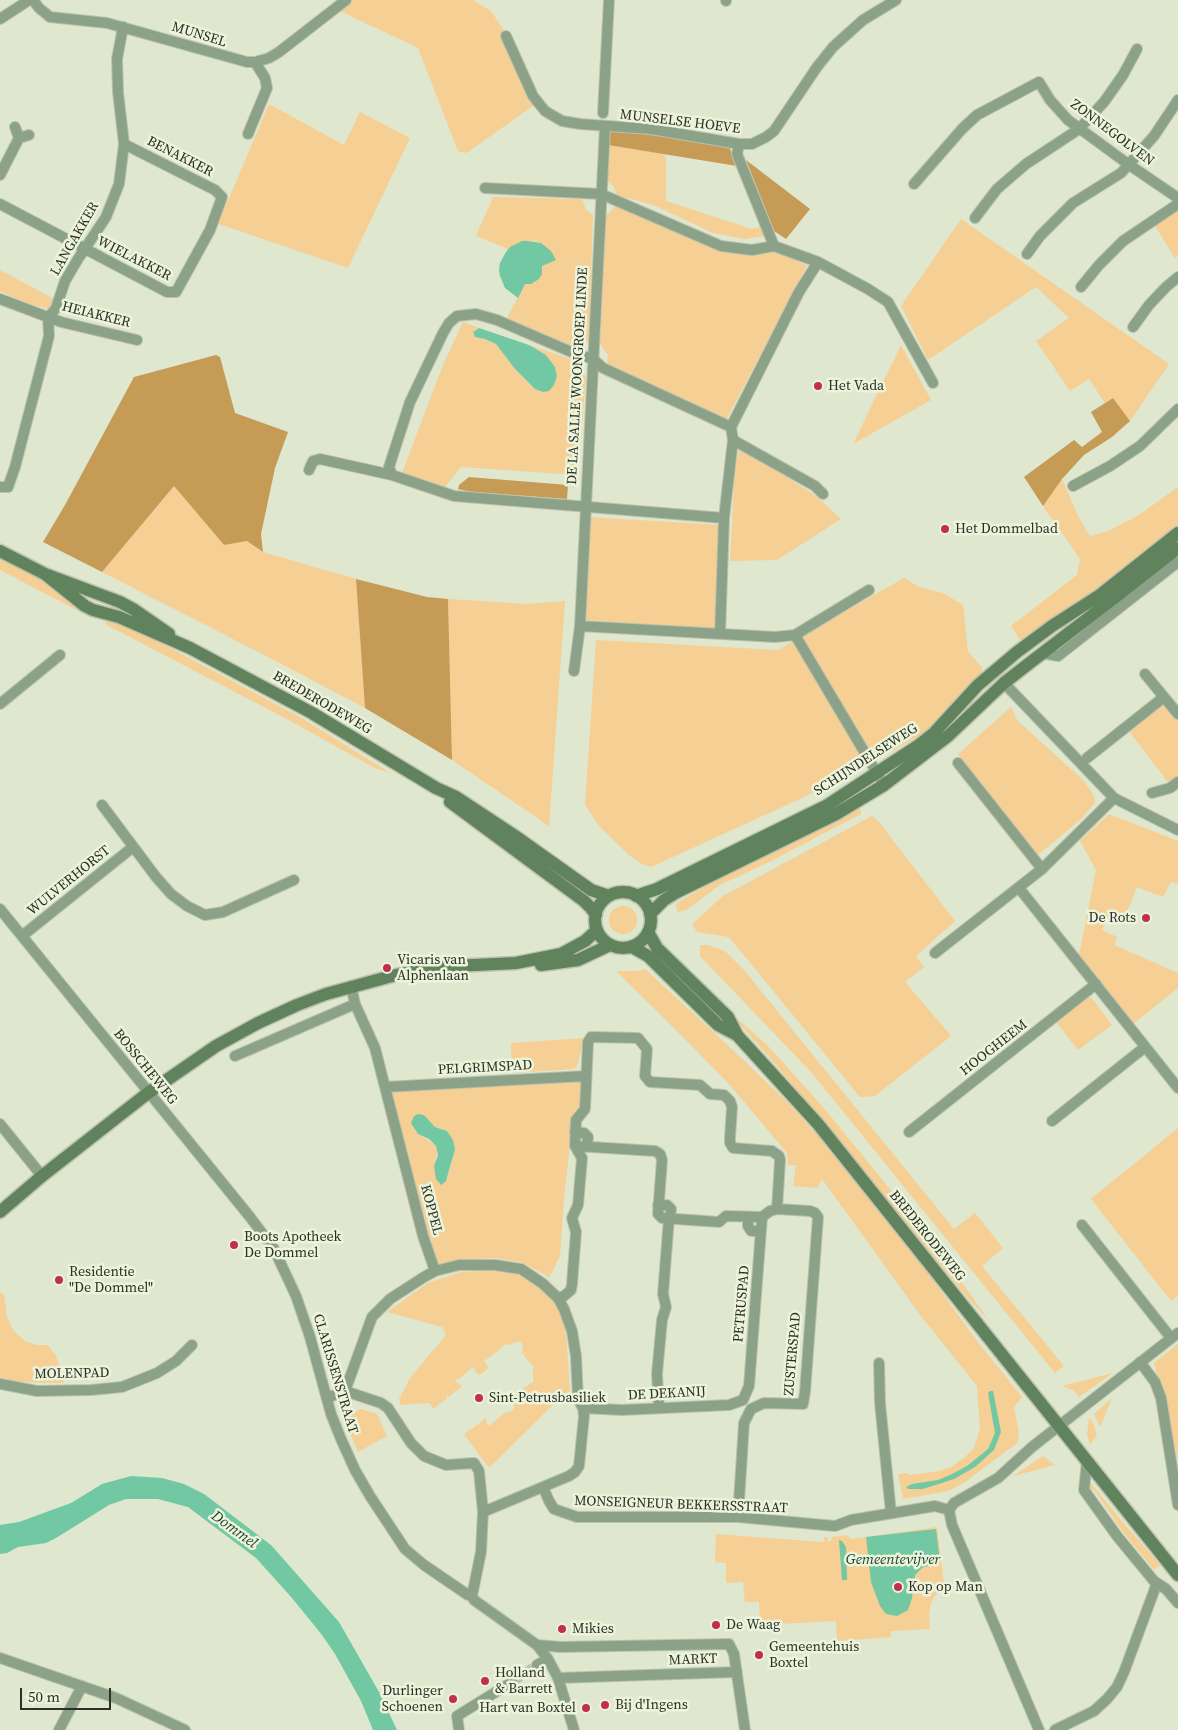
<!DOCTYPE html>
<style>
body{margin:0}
#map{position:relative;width:1178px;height:1730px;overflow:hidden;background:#dfe7ce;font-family:"Source Serif 4",serif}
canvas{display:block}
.scale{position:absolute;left:20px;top:1688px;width:91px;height:22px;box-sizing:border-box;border:2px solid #2d3027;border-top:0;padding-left:6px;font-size:15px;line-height:18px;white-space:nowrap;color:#2d3027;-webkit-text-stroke:4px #ecf4db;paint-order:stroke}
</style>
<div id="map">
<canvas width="1178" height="1730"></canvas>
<div class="scale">50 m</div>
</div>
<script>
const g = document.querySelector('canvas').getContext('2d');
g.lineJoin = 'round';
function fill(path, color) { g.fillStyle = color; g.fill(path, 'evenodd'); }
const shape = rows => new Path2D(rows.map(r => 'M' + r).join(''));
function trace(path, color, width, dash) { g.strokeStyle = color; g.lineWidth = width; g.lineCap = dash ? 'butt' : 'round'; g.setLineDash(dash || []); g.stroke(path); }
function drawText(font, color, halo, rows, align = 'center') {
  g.font = font + ' "Source Serif 4",serif'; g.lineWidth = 5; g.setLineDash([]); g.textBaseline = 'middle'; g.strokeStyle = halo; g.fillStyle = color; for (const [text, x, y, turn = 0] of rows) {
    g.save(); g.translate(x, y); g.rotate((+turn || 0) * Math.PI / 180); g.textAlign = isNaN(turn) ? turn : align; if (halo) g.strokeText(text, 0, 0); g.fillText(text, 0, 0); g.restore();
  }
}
fill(shape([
 [354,0,473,0,491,11,509,38,537,103,468,152,464,153,458,151,418,48,340,11],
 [269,104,344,145,360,112,410,138,348,268,216,223,230,196],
 [608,145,658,153,666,156,666,201,752,229,761,227,765,236,745,239,713,233,656,206,617,195,613,185,607,181],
 [493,197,582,199,586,210,593,214,589,341,580,345,576,349,504,324,525,284,528,284,542,266,556,260,541,243,535,241,528,241,508,249,476,236],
 [615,206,709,243,771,246,807,266,725,422,607,366,608,355,600,344,605,215,610,212],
 [1178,211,1178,256,1175,258,1155,226],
 [961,219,1169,364,1130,421,1113,398,1105,403,1089,379,1070,391,1036,341,1069,318,1036,287,928,360,901,306],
 [0,270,54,299,50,309,25,303,0,291],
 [463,322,479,328,473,332,475,337,485,339,496,344,515,369,535,389,543,392,554,385,557,376,555,367,546,355,529,345,573,360,578,371,586,376,578,475,461,467,444,488,402,473,443,365],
 [901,345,931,400,853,444],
 [740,447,816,496,841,519,777,560,730,561,735,467],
 [1062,479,1079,518,1090,536,1108,531,1139,515,1178,487,1178,531,1023,644,1011,626,1077,575,1080,559,1043,506],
 [174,486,224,545,247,541,263,552,356,579,365,708,270,658,102,572],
 [588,517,721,525,715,629,586,620,584,614],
 [0,559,55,587,97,610,92,618,0,570],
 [904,578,919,587,945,594,963,605,968,651,982,668,981,680,947,716,927,731,896,749,802,798,651,867,642,864,629,855,599,826,585,805,596,640,778,650],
 [448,599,527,604,565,601,549,827,536,817,452,760],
 [110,616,300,717,392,774,373,767,298,725,105,624],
 [1165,702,1178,719,1178,780,1171,786,1128,730],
 [1011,707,1018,721,1084,781,1094,796,1095,803,1080,820,1038,855,958,754],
 [860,806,861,814,771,861,720,885,686,910,678,912,675,904,736,869],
 [1109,814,1178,841,1178,884,1171,882,1163,897,1137,887,1124,920,1109,914,1102,930,1117,937,1114,945,1178,973,1178,988,1133,1024,1079,955,1096,870,1080,841],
 [872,816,879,822,955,921,916,956,924,967,905,982,951,1036,875,1096,860,1097,729,937,697,932,692,924,723,896],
 '609 920a14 14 0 1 1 28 0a14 14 0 1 1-28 0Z',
 [700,945,708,945,725,951,744,970,954,1229,975,1213,1003,1248,982,1266,1064,1366,1055,1373,811,1072,700,956],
 [645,969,735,1052,788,1103,817,1135,927,1272,977,1341,1022,1397,1014,1407,1019,1435,1017,1443,965,1482,948,1491,903,1499,898,1474,908,1473,909,1475,940,1471,953,1466,965,1457,974,1448,980,1429,977,1386,921,1316,822,1179,817,1188,793,1186,796,1165,788,1165,787,1153,730,1085,676,1030,616,971,638,971],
 [1091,997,1112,1025,1078,1050,1056,1022,1087,998],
 [723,1006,768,1046,823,1107,938,1248,989,1321,967,1297,773,1061],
 [584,1038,577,1066,574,1069,512,1073,511,1043],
 [581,1079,580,1108,572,1125,564,1199,560,1256,549,1278,546,1275,520,1262,496,1258,459,1260,437,1266,391,1090],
 [418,1114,424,1115,435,1127,443,1129,455,1150,446,1181,435,1160,438,1151,436,1146,415,1131,414,1116],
 [1178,1128,1178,1296,1171,1301,1091,1199],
 [478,1271,495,1271,516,1274,539,1285,553,1302,561,1314,566,1332,570,1391,561,1397,489,1468,464,1434,471,1429,473,1431,472,1429,478,1424,480,1425,480,1423,486,1418,487,1424,491,1426,491,1424,505,1413,513,1411,515,1407,513,1402,509,1399,515,1395,517,1396,516,1394,521,1390,523,1391,522,1389,531,1383,533,1383,533,1368,534,1367,524,1356,525,1353,522,1355,523,1345,520,1341,515,1343,515,1342,510,1345,506,1344,495,1353,493,1353,494,1354,484,1361,489,1368,486,1370,485,1369,485,1371,479,1375,474,1370,475,1368,473,1367,459,1379,456,1379,456,1381,462,1387,456,1391,454,1390,455,1392,449,1397,447,1395,447,1398,441,1403,438,1402,440,1404,433,1409,429,1403,401,1405,399,1399,410,1378,446,1335,442,1327,387,1312,428,1283,461,1272],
 [0,1292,4,1295,7,1317,13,1330,25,1341,36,1345,48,1345,56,1356,64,1383,15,1382,0,1378],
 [1178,1344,1178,1460,1154,1363],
 [1113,1373,1079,1397,1074,1391,1063,1386],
 [1112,1398,1100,1427,1094,1414],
 [361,1409,377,1414,387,1436,358,1452,350,1433,347,1417],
 [1089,1418,1093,1423,1097,1435,1090,1445,1087,1434],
 [1043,1456,1055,1465,1013,1476],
 [1090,1482,1121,1520,1160,1565,1154,1570,1123,1532,1094,1490,1091,1490,1088,1485],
 [937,1527,944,1585,934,1597,931,1604,929,1613,930,1629,891,1631,891,1637,837,1641,836,1621,760,1625,759,1602,745,1602,743,1582,726,1583,726,1563,715,1562,716,1534,822,1542,824,1542,824,1537,828,1537,828,1542,831,1541,832,1537,848,1535,849,1538,852,1539]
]), '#f5cf93');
fill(shape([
 [609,130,728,144,737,166,608,145],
 [746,160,810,209,786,239,774,231],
 [216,355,220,357,235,413,288,432,275,468,261,534,263,552,247,541,224,545,174,486,102,572,43,542,65,505,134,377],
 [1113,398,1130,421,1112,437,1084,455,1062,479,1043,506,1024,477,1074,440,1082,447,1102,432,1091,412],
 [469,477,568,485,567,499,471,492,458,489,459,485],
 [356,579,427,597,448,599,452,760,365,708]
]), '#c59b56');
fill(shape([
 [522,241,528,241,541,243,551,251,556,260,542,266,542,274,539,279,531,284,525,284,518,298,505,288,500,276,499,270,500,263,506,252,510,247],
 [479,328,529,345,546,355,555,367,557,376,554,385,549,391,543,392,535,389,515,369,496,344,485,339,475,337,473,332],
 [418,1114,424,1115,435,1127,447,1131,453,1140,455,1150,451,1163,446,1181,441,1185,436,1179,434,1166,438,1155,436,1146,429,1139,418,1134,411,1123,414,1116],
 [990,1391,993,1391,1001,1432,994,1450,975,1467,954,1479,923,1489,908,1489,906,1487,912,1484,938,1480,952,1474,967,1466,988,1449,995,1433,988,1393],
 [131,1476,162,1478,184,1484,204,1494,271,1545,339,1622,379,1692,397,1730,373,1730,361,1701,335,1654,322,1635,292,1598,256,1558,188,1507,158,1499,126,1499,109,1505,56,1538,46,1543,18,1547,7,1553,0,1554,0,1525,19,1522,71,1503,102,1484],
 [936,1529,940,1561,922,1568,915,1575,912,1598,908,1610,897,1616,886,1614,880,1606,871,1582,866,1537],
 [839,1540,842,1541,846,1547,847,1580,842,1580]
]), '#72c8a2');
trace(shape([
 [512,1682,537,1665]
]), '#bbc2ad', 10, [10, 5]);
const street = shape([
 [33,0,39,8,50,17,107,23,247,62,255,62,269,58,279,52,346,0],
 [726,0,726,1],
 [0,19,29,0],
 [506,36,533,96,545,111,562,121,580,124,651,129,739,144,752,144,766,137,774,131,817,67,833,47,863,20,896,0],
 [603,113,609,0],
 [15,127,19,138],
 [248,134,267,88,265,78,255,62],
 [739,144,737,154,774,246],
 [0,175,19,138,29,135],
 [914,184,962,129,977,115,1039,82,1050,100,1068,120,1128,164,1178,198],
 [485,188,601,194,721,246,752,250,774,246,818,262,868,289,888,302,933,383],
 [0,204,167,292,176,292,210,230,222,197,215,190,124,144],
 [975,218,997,189,1026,164,1079,129,1104,102,1123,75,1137,49],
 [1027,254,1040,236,1073,203,1121,173,1154,136,1178,100],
 [1081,287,1099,265,1123,241,1178,204],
 [0,299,61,322,137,340],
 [1133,327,1149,305,1166,287,1178,277],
 [733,440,815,486,823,494],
 [309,470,313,461,320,459,392,475,454,496,724,518],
 [392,475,389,467,410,402,443,333,449,323,457,316,476,314,497,320,576,354,593,359,603,368,731,427],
 [1073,486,1110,466,1140,446,1178,409],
 [0,487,8,487,15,467,49,336,48,318,56,308,65,281,78,259,106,217,119,184,124,144,118,92,117,59,123,27],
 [580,626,775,637,795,635,869,590],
 [720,634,724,518,733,440,731,427,799,292,818,262],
 [795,635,884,785],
 [1042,653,1058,656,1178,562],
 [574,671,580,626,605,126],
 [1145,674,1178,714],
 [1004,683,1114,798,1178,830],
 [0,704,60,655],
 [1087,758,1164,697],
 [958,763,1042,869],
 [1152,793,1170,788,1178,782],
 [102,805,156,877,171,894,187,906,205,915,223,912,294,880],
 [1019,888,1178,1088],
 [0,909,250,1217,274,1249,296,1296,310,1337,331,1414,341,1439,355,1470,370,1496,405,1549,424,1565,468,1595,472,1596,474,1600,537,1645,548,1659,558,1678,574,1730],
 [22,936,133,847],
 [935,953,1042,869,1114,798],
 [351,986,355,1004,375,1048,423,1236,435,1271],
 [235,1056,355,1004],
 [385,1087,586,1076],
 [1052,1121,1145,1047],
 [0,1124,42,1176],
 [575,1132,584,1133,588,1137,587,1146],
 [909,1132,1096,984],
 [575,1146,655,1151,660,1154,662,1160,658,1214,662,1218,719,1222,726,1216,762,1217,770,1211,777,1209,810,1211,815,1213,818,1217,805,1392,803,1404,764,1403,751,1409,744,1423,738,1517],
 [658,1205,667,1205,671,1209,670,1218],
 [748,1217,748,1226,751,1231,761,1231],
 [1082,1225,1171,1338],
 [558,1298,564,1296,571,1290,572,1284,576,1232,572,1218,578,1205,582,1158,575,1146,576,1120,585,1109,588,1042,591,1037,638,1038,647,1049,645,1076,650,1082,700,1085,710,1094,724,1095,730,1101,732,1107,730,1138,730,1143,733,1148,772,1151,779,1156,780,1160,777,1209],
 [1140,1362,1155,1382,1161,1398,1178,1505],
 [879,1363,880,1403,891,1513],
 [0,1384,37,1391,91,1390,122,1387,157,1373,176,1361,192,1345],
 [345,1391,381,1403,388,1408,411,1443,424,1456,446,1465,474,1463,479,1471,483,1512,481,1552,472,1596],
 [327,1398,345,1391,372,1317,390,1299,424,1277,435,1271,459,1265,495,1265,521,1269,542,1283,558,1298,564,1309,572,1331,576,1356,578,1399,583,1408,584,1416,579,1466,575,1472,569,1476,483,1512],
 [583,1408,622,1410,729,1405,743,1400,749,1386,762,1217],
 [659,1408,657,1374,662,1320,666,1307,663,1294,669,1218],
 [1087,1461,1084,1490,1117,1536,1154,1581,1166,1589,1178,1603],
 [543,1487,549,1501,554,1509,577,1517,738,1517,835,1526,851,1520,935,1506,949,1510],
 [537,1645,561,1647,729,1644,734,1654,745,1730],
 [0,1658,116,1698,185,1730],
 [537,1665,548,1659],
 [558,1678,737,1672],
 [59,1730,82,1686],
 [459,1730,457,1716,512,1682],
 [1039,1730,952,1525,949,1510,954,1503,998,1478,1032,1447,1178,1333],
 [1055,1730,1094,1711,1107,1699,1117,1687,1124,1672,1157,1583]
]);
const secondary = shape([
 [0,551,45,574,120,602,133,609,169,634],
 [45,574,85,606,93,610,119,617,190,648,312,713,436,788,456,797,515,836,591,890,609,896],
 [450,802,584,901,591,908,596,915],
 '595 920a28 28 0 1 1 56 0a28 28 0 1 1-56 0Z',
 [636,896,657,889,826,806,919,745,933,734,978,685,1017,652,1052,626,1100,595,1178,533],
 [650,914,664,900,677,892,836,814,884,785,948,736,1004,683,1027,665,1117,596,1178,548],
 [648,932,657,948,728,1017,737,1035,818,1124,1178,1575],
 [632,947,648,956,718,1025,737,1035],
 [541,965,578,960,610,945],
 [0,1212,42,1176,148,1093,216,1046,258,1023,297,1005,326,994,392,976,422,970,454,966,516,963,561,954,585,941,597,930]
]);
trace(street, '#bbc2ad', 12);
trace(secondary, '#bbc2ad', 15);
trace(street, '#8ba289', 10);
trace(secondary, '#60825d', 12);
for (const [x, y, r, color] of [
 [818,386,5,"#c02f4d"],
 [945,529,5,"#c02f4d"],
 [1146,918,5,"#c02f4d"],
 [387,968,5,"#c02f4d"],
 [234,1245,5,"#c02f4d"],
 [59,1280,5,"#c02f4d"],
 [479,1398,5,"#c02f4d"],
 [898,1587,5,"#c02f4d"],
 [716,1625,5,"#c02f4d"],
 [562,1629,5,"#c02f4d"],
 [759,1655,5,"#c02f4d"],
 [485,1681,5,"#c02f4d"],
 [453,1699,5,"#c02f4d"],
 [605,1705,5,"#c02f4d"],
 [586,1708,5,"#c02f4d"]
]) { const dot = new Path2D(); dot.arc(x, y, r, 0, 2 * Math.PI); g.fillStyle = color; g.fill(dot); trace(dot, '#ecf4db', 2); }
drawText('14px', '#2d3027', '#ecf4db', [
 ["MUNSEL",199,35,17],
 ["MUNSELSE HOEVE",680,122,7],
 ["ZONNEGOLVEN",1112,133,37],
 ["BENAKKER",180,157,27],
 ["LANGAKKER",75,239,-60],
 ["WIELAKKER",134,259,27],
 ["HEIAKKER",96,315,14],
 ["DE LA SALLE WOONGROEP LINDE",578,376,-87],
 ["BREDERODEWEG",322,703,30],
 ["SCHIJNDELSEWEG",866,760,-33],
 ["WULVERHORST",69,881,-39],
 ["HOOGHEEM",994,1048,-38],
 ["BOSSCHEWEG",145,1067,51],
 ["PELGRIMSPAD",485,1068,-3],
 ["KOPPEL",431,1210,75],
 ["BREDERODEWEG",927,1236,51],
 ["PETRUSPAD",742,1304,-85],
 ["ZUSTERSPAD",793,1354,-85],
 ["MOLENPAD",72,1374,-1],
 ["CLARISSENSTRAAT",335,1374,73],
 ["DE DEKANIJ",667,1394,-3],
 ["MONSEIGNEUR BEKKERSSTRAAT",681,1505,2],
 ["MARKT",693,1660,-2]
]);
drawText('14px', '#2d3027', '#ecf4db', [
 ["Het Vada",828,386],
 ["Het Dommelbad",955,529],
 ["De Rots",1136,918,"right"],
 ["Vicaris van",397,960],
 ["Alphenlaan",397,976],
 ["Boots Apotheek",244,1237],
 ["De Dommel",244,1253],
 ["Residentie",69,1272],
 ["\"De Dommel\"",69,1288],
 ["Sint-Petrusbasiliek",489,1398],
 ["Kop op Man",908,1587],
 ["De Waag",726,1625],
 ["Mikies",572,1629],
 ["Gemeentehuis",769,1647],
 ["Boxtel",769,1663],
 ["Holland",495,1673],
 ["& Barrett",495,1689],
 ["Durlinger",443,1691,"right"],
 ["Schoenen",443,1707,"right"],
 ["Bij d'Ingens",615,1705],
 ["Hart van Boxtel",576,1708,"right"]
], 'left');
drawText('italic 15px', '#193f2f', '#ecf4db', [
 ["Dommel",234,1530,36],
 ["Gemeentevijver",893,1560]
]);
</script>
